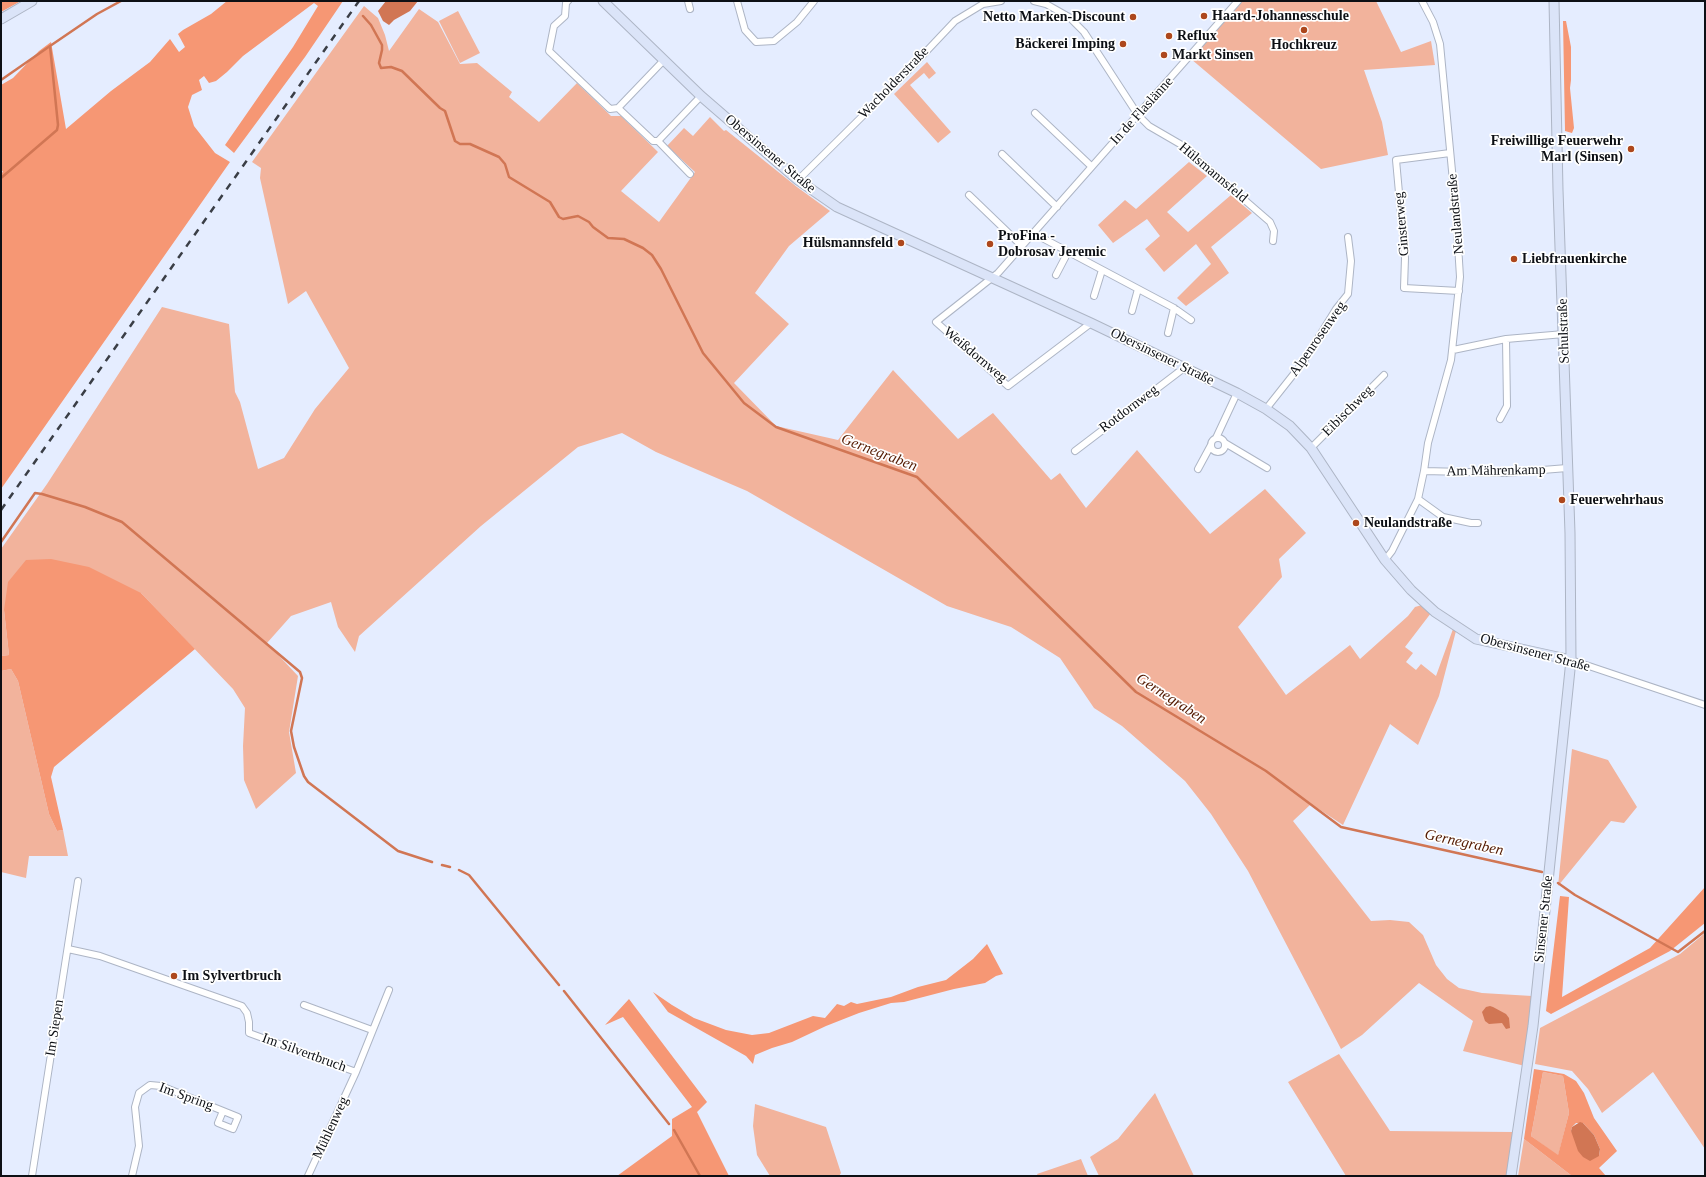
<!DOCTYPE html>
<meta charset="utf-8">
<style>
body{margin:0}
#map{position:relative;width:1706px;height:1177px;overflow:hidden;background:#e5edff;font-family:Georgia,serif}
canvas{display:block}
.frame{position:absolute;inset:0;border:2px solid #0d1015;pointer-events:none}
</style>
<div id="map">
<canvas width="1706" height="1177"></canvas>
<div class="frame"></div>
</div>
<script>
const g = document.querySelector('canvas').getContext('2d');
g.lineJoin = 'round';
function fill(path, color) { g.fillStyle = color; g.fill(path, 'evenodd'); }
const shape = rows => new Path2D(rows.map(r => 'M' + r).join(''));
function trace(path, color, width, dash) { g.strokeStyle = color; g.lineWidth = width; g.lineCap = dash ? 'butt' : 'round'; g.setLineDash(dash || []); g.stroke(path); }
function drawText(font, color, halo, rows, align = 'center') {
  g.font = font + ' Georgia,serif'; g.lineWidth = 3.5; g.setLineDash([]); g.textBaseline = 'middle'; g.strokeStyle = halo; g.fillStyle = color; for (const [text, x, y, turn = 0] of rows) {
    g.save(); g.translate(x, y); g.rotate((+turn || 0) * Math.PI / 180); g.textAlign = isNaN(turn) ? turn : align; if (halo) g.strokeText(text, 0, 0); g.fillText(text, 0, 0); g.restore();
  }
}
fill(shape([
 [1241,1,1376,1,1401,52,1431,41,1435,65,1364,70,1382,122,1388,155,1321,169,1191,59],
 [364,6,378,18,385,35,389,51,419,9,438,22,460,64,477,63,512,92,509,97,539,122,577,83,611,116,621,116,658,152,621,191,659,222,695,172,667,146,684,128,693,136,710,117,724,131,726,130,797,187,830,211,789,246,755,293,789,324,734,383,776,426,838,440,893,370,958,439,993,413,1051,480,1060,473,1086,508,1137,450,1210,534,1265,489,1306,533,1279,559,1282,577,1238,627,1286,695,1350,645,1360,659,1408,616,1415,607,1422,605,1431,613,1405,647,1413,653,1406,662,1416,670,1421,664,1436,676,1453,629,1456,631,1439,696,1418,745,1390,724,1343,825,1311,804,1293,821,1371,921,1390,920,1409,922,1423,935,1436,965,1447,979,1459,988,1482,993,1532,996,1525,1066,1463,1051,1473,1021,1419,983,1362,1035,1341,1049,1248,871,1211,814,1185,781,1122,726,1094,708,1060,658,1011,627,947,606,747,491,656,452,622,433,578,447,481,526,359,636,355,652,338,627,331,602,291,616,267,643,298,676,289,732,296,773,256,809,244,780,243,746,245,708,233,689,141,593,4,610,9,655,1,656,1,549,47,484,162,307,229,324,235,392,240,402,258,469,284,458,315,409,349,368,306,291,288,304,260,178,261,168,252,162],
 [458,11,480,53,460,63,439,21],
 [927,62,936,73,929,79,924,73,910,85,951,132,938,143,894,94],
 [1189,162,1207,176,1167,212,1188,232,1231,195,1252,213,1211,247,1229,273,1186,306,1177,298,1211,264,1196,244,1164,272,1145,249,1160,236,1147,219,1113,243,1098,225,1125,200,1136,209],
 [11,669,18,681,49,814,57,831,63,830,68,856,29,856,26,878,1,872,1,671],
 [1572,749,1608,760,1637,807,1624,823,1611,821,1558,886],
 [1705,933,1705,1149,1653,1072,1602,1113,1588,1089,1572,1071,1535,1064,1540,1028,1680,954],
 [1339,1054,1390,1131,1514,1132,1508,1176,1346,1176,1288,1082],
 [1543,1072,1563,1076,1569,1113,1558,1156,1531,1136],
 [1155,1093,1194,1176,1099,1176,1090,1157,1118,1139],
 [755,1104,826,1127,841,1173,839,1176,770,1176,757,1155,753,1126],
 [1524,1139,1572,1176,1518,1176],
 [1081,1159,1088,1176,1038,1176,1037,1174]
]), '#f2b39c');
fill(shape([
 [1,1,21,1,1,12],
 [227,1,343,1,305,57,234,153,225,145,293,47,318,6,314,3,243,56,227,72,216,81,209,83,204,76,199,80,202,90,192,95,188,107,194,126,215,153,230,162,1,489,1,173,3,172,1,169,1,85,13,78,39,51,51,42,66,129,111,91,150,62,170,39,179,52,185,47,178,34,183,30,211,14],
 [1563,21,1566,21,1571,47,1571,80,1570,88,1574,128,1572,133,1565,131],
 [51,559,89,567,141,593,195,649,54,767,51,777,63,830,57,831,49,814,18,681,11,669,1,671,1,656,9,655,4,610,8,582,26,560],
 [1705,887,1705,923,1670,951,1551,1014,1546,1011,1560,896,1569,897,1562,997,1650,948],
 [987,944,1003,974,996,976,985,983,954,989,904,1002,891,1003,859,1013,826,1026,792,1042,772,1048,755,1055,753,1064,746,1056,668,1012,653,992,672,1005,694,1018,726,1030,752,1035,769,1033,813,1016,825,1018,837,1004,844,1006,851,1002,857,1004,891,997,918,987,946,980,973,959],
 [629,999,707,1102,697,1112,729,1176,617,1176,672,1136,672,1119,692,1107,623,1017,605,1025],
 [1534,1069,1564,1074,1576,1081,1584,1093,1594,1118,1617,1151,1599,1168,1606,1176,1572,1176,1524,1139],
 [1543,1072,1563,1076,1569,1113,1558,1155,1531,1136],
 [1576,1123,1583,1123,1594,1135,1600,1149,1599,1156,1571,1131,1572,1127]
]), '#f69774');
fill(shape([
 [386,1,418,1,410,11,394,20,389,25,383,21,378,11],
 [1490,1006,1493,1007,1506,1014,1509,1018,1510,1028,1506,1029,1502,1023,1489,1024,1485,1021,1482,1012,1486,1007],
 [1580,1122,1583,1123,1594,1135,1600,1149,1599,1156,1590,1161,1583,1157,1578,1151,1571,1131,1572,1127]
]), '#d17654');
trace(shape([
 [363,16,371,25,382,45,382,50,379,63,381,68,391,67,402,71,440,108,445,111,455,141,460,144,470,144,499,157,505,164,509,177,550,202,559,217,563,219,578,216,589,222,593,227,608,238,624,239,643,248,652,255,661,269,703,353,744,403,776,427,917,477,1136,692,1266,771,1341,827,1542,872],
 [1,80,50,46],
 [1,178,57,130,58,125,50,46,97,14,121,1],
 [1,542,35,493,42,494,85,507,122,522,300,672,302,678,291,731,294,747,304,776,308,782,398,851,432,862],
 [442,865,450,867],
 [459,870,469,875,559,985],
 [1558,883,1575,895,1678,952,1705,931],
 [564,991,669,1124],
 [674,1130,700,1176]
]), '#d17654', 2.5);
const street = shape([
 [568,1,566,3,565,16,554,26,549,51,610,109,618,108,664,60],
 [688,1,690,9],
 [737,1,745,30,756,42,774,41,797,22,814,1],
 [1034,1,1046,4,1069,17,1084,32,1138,115,1149,126,1180,144,1270,222,1274,231,1273,241],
 [618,108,653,141,658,141,701,96],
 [1035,113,1091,166],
 [658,141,690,174],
 [1450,153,1396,160,1405,258,1404,288,1459,291],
 [1002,154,1057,207],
 [798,180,904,75,955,21,983,4,1001,1],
 [969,195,1022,246],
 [1033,233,1174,308,1191,320],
 [1056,275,1068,252],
 [1094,296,1102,270],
 [1132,311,1138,289],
 [1091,323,1008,386,936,322,998,273,1238,1],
 [1168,333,1174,308],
 [1453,350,1506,339,1564,334],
 [1266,409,1304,361,1336,309,1348,294,1351,261,1348,237],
 [1500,419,1507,406,1506,339],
 '1211 445a7 7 0 1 1 14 0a7 7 0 1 1-14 0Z',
 [1216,438,1237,393],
 [1225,443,1267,468],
 [1311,448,1384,375],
 [1075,451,1184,368],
 [1198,469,1211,445],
 [1424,471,1506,473,1567,468],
 [1418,499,1443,517,1471,523,1478,523],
 [1385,560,1392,551,1418,499,1424,471,1428,443,1451,360,1460,277,1456,213,1440,44,1433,22,1422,1],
 [1571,660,1705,705],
 [68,949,100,956,242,1006,247,1013,249,1022,249,1033,356,1072],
 [304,1005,372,1030],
 [32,1176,78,881],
 [132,1176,139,1146,135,1107,139,1093,150,1085,161,1086,191,1098,238,1117,233,1129,218,1123,223,1111],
 [308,1176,356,1072,389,990]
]);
const secondary = shape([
 [603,1,701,96,798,180,837,207,1091,323,1237,393,1266,409,1290,426,1311,448,1385,560,1411,590,1435,612,1476,639,1571,660],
 [1,19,32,1],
 [1511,1176,1533,1026,1571,660,1570,533,1558,190,1554,1]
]);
trace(street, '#adb5c5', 8);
trace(secondary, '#adb5c5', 11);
trace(street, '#fff', 6);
trace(secondary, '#dbe4f8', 9);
trace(shape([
 [1,510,359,1]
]), '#3a3e46', 2.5, [7, 7]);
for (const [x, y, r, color] of [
 [1204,16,4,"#ad471c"],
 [1133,17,4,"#ad471c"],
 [1304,30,4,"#ad471c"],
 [1169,36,4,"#ad471c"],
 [1123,44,4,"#ad471c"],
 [1164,55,4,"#ad471c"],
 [1631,149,4,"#ad471c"],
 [901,243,4,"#ad471c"],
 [990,244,4,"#ad471c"],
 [1514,259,4,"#ad471c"],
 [1562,500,4,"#ad471c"],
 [1356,523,4,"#ad471c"],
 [174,976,4,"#ad471c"]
]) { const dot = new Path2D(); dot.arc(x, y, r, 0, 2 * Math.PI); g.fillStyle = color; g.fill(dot); trace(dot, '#fff', 1.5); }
drawText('bold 14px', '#0d1015', '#fff', [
 ["Haard-Johannesschule",1212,16],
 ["Netto Marken-Discount",1125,17,"right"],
 ["Reflux",1177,36],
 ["Bäckerei Imping",1115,44,"right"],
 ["Hochkreuz",1304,45,"center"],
 ["Markt Sinsen",1172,55],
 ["Freiwillige Feuerwehr",1623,141,"right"],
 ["Marl (Sinsen)",1623,157,"right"],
 ["ProFina -",998,236],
 ["Dobrosav Jeremic",998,252],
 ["Hülsmannsfeld",893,243,"right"],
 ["Liebfrauenkirche",1522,259],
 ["Feuerwehrhaus",1570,500],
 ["Neulandstraße",1364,523],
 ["Im Sylvertbruch",182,976]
], 'left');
drawText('14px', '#0d1015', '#fff', [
 ["Wacholderstraße",894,83,-46],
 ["In de Flaslänne",1142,111,-48],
 ["Obersinsener Straße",770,154,40],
 ["Hülsmannsfeld",1213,173,40],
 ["Neulandstraße",1456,214,-95],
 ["Ginsterweg",1402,224,-95],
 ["Schulstraße",1564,331,-92],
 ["Alpenrosenweg",1318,339,-55],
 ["Weißdornweg",975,355,40],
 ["Obersinsener Straße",1162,357,26],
 ["Rotdornweg",1129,409,-37],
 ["Eibischweg",1348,411,-45],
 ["Am Mährenkamp",1496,471,-1],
 ["Obersinsener Straße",1535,653,15],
 ["Sinsener Straße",1544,919,-84],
 ["Im Siepen",55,1028,-81],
 ["Im Silvertbruch",304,1053,20],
 ["Im Spring",186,1097,20],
 ["Mühlenweg",331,1128,-65]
]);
drawText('italic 15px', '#541a01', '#fff', [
 ["Gernegraben",879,453,21],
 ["Gernegraben",1171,699,33],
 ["Gernegraben",1464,843,12]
]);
</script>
